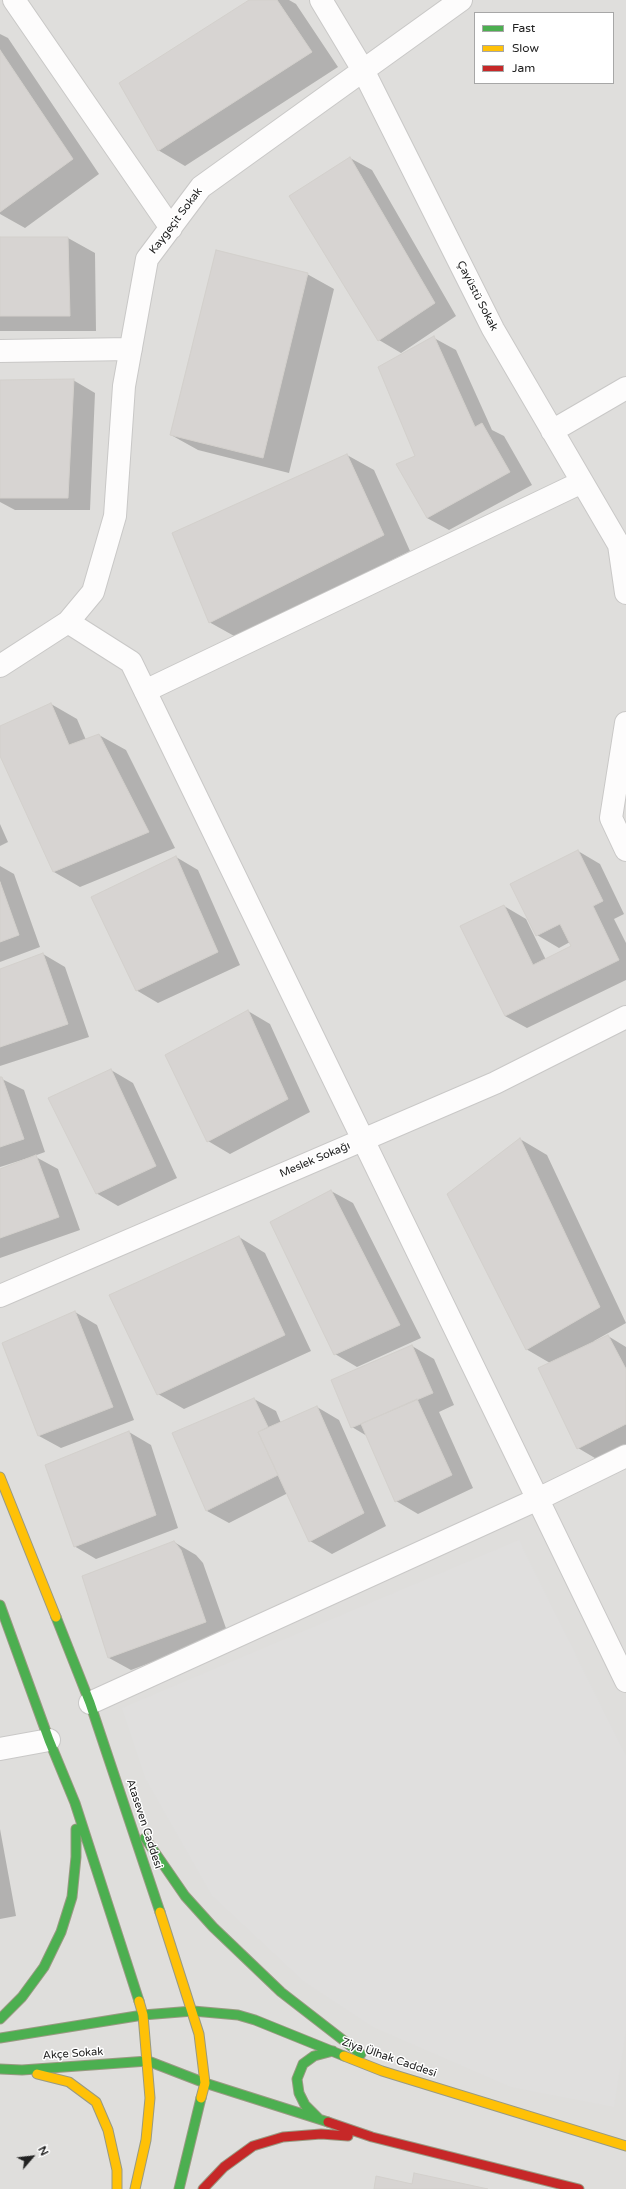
<!DOCTYPE html>
<meta charset="utf-8">
<style>
body{margin:0}
#map{position:relative;width:626px;height:2189px;overflow:hidden;background:#f0eeeb;font-family:"Varela Round",sans-serif}
canvas{display:block}
.legend{position:absolute;left:474px;top:12px;width:140px;height:72px;box-sizing:border-box;background:#fff;border:1px solid #a7a7a7;margin:0;padding:5px 7px;list-style:none;font-size:12px;color:#222}
.legend li{display:flex;align-items:center;gap:8px;height:20px}
.legend b{width:20px;border:1px solid #a7a7a7}
.north{position:absolute;left:12px;top:2137px;width:40px;height:40px;-webkit-text-stroke:3px #fff;paint-order:stroke;rotate:62deg;font-size:11px;font-weight:700;line-height:16px;text-align:center;color:#222}
.north::after{content:'';display:block;margin:auto;width:14px;height:18px;background:#222;clip-path:polygon(50% 0,100% 100%,50% 72%,0 100%)}
</style>
<div id="map">
<canvas width="626" height="2189"></canvas>
<ul class="legend">
<li><b style="height:5px;background:#4caf50"></b>Fast</li>
<li><b style="height:5px;background:#ffc107"></b>Slow</li>
<li><b style="height:5px;background:#c62828"></b>Jam</li>
</ul>
<div class="north">N</div>
</div>
<script>
const g = document.querySelector('canvas').getContext('2d');
g.lineJoin = 'round';
function fill(path, color) { g.fillStyle = color; g.fill(path, 'evenodd'); }
const shape = rows => new Path2D(rows.map(r => 'M' + r).join(''));
function trace(path, color, width, dash) { g.strokeStyle = color; g.lineWidth = width; g.lineCap = dash ? 'butt' : 'round'; g.setLineDash(dash || []); g.stroke(path); }
function drawText(font, color, halo, rows, align = 'center') {
  g.font = font + ' "Varela Round",sans-serif'; g.lineWidth = 3; g.setLineDash([]); g.textBaseline = 'middle'; g.strokeStyle = halo; g.fillStyle = color; for (const [text, x, y, turn = 0] of rows) {
    g.save(); g.translate(x, y); g.rotate((+turn || 0) * Math.PI / 180); g.textAlign = isNaN(turn) ? turn : align; if (halo) g.strokeText(text, 0, 0); g.fillText(text, 0, 0); g.restore();
  }
}
fill(shape([
 [0,0,626,0,626,2189,0,2189],
 [475,13,613,13,613,83,475,83]
]), '#dfdedc');
fill(shape([
 [519,1540,626,1756,626,2031,614,2107,511,2087,373,2027,303,1981,212,1896,146,1780,122,1708]
]), '#e0dfde');
fill(shape([
 [251,0,289,0,296,4,338,67,185,166,158,150],
 [0,34,8,38,99,174,25,228,0,214],
 [350,158,372,170,456,316,401,353,379,340],
 [0,238,68,238,95,253,96,331,0,331],
 [307,274,334,289,289,473,198,450,171,435],
 [434,338,456,350,492,430,504,436,532,485,449,530,427,518,417,456],
 [73,380,95,393,90,510,15,510,0,502,0,381],
 [347,455,374,470,410,551,236,637,209,622],
 [51,704,77,719,86,740,99,735,126,750,175,848,80,887,54,872,0,754,0,727],
 [0,824,8,842,0,846],
 [578,851,600,864,624,914,614,919,626,943,626,980,527,1028,505,1016,504,906,526,919,546,960,572,947,570,942,559,948,537,935],
 [176,857,198,870,240,965,158,1003,136,990],
 [0,866,14,874,40,947,0,962],
 [43,954,65,967,89,1037,0,1066,0,970],
 [248,1011,270,1024,310,1112,230,1154,208,1141],
 [111,1070,133,1083,177,1178,118,1206,96,1193],
 [0,1078,24,1090,45,1152,34,1156,58,1169,80,1230,0,1258,0,1171,29,1159,28,1158,0,1167],
 [520,1139,547,1155,626,1323,594,1341,595,1343,608,1336,626,1347,626,1447,600,1461,578,1448,550,1363,526,1349],
 [331,1191,353,1203,421,1338,357,1367,335,1354],
 [239,1237,265,1253,311,1351,184,1409,158,1394],
 [75,1312,97,1325,134,1420,61,1448,39,1436,3,1344],
 [412,1346,434,1359,454,1405,439,1412,473,1488,418,1514,396,1501,367,1436,352,1427],
 [254,1399,276,1411,281,1423,317,1407,339,1420,386,1526,332,1554,310,1541,288,1493,229,1523,207,1511],
 [129,1432,151,1445,178,1528,96,1559,74,1546],
 [174,1542,196,1555,203,1563,228,1634,131,1670,109,1658,83,1576],
 [0,1829,16,1916,0,1919]
]), '#0003');
const building = shape([
 [249,0,277,0,312,52,158,151,119,83,249,0],
 [0,50,73,159,0,212,0,50],
 [350,157,435,303,378,341,289,196,350,157],
 [0,237,68,237,70,316,0,316,0,237],
 [216,250,308,273,263,458,170,435,216,250],
 [434,336,475,427,482,423,510,472,427,518,396,464,415,456,378,367,434,336],
 [74,379,68,498,0,498,0,380,74,379],
 [347,454,384,535,209,623,172,533,347,454],
 [51,703,69,745,99,734,149,832,53,872,0,756,0,726,51,703],
 [578,850,603,901,593,906,619,960,505,1016,460,926,504,905,533,965,571,946,560,924,536,936,510,884,578,850],
 [176,856,218,952,136,991,91,897,176,856],
 [0,882,19,935,0,942,0,882],
 [43,953,68,1024,0,1047,0,969,43,953],
 [248,1010,288,1099,207,1142,165,1055,248,1010],
 [111,1069,156,1166,96,1194,48,1098,111,1069],
 [0,1077,2,1077,24,1139,0,1147,0,1077],
 [520,1138,600,1307,526,1350,447,1194,520,1138],
 [36,1155,59,1217,0,1238,0,1169,36,1155],
 [331,1190,400,1325,334,1355,270,1222,331,1190],
 [239,1236,285,1335,157,1395,109,1295,239,1236],
 [75,1311,113,1407,38,1436,2,1343,75,1311],
 [608,1335,626,1369,626,1424,577,1449,538,1368,608,1335],
 [412,1345,433,1393,351,1428,331,1380,412,1345],
 [254,1398,268,1427,258,1432,278,1475,206,1511,172,1433,254,1398],
 [417,1399,452,1475,395,1502,361,1424,417,1399],
 [317,1406,364,1513,309,1542,258,1432,317,1406],
 [129,1431,156,1515,74,1547,45,1465,129,1431],
 [174,1541,181,1550,206,1622,108,1658,82,1576,174,1541],
 [414,2173,488,2189,374,2189,376,2176,412,2184,414,2173]
]);
fill(building, '#d7d4d2');
trace(building, '#d3d0cc', 1);
const street = shape([
 [14,0,171,228],
 [321,0,363,70,493,329,619,545,626,593],
 [0,351,131,349],
 [552,431,626,388],
 [68,622,131,662,626,1681],
 [0,666,68,622,93,592,115,516,124,386,147,259,201,187,461,0],
 [145,691,582,482],
 [626,723,611,818,626,850],
 [0,1296,495,1083,626,1017],
 [90,1703,538,1499,626,1456],
 [0,1749,49,1740]
]);
const fast = shape([
 [0,1605,49,1740,75,1803,139,2001],
 [56,1617,90,1703,160,1912],
 [145,1838,185,1896,213,1927,281,1992,361,2054],
 [0,2019,22,1997,44,1967,61,1932,72,1897,76,1857,76,1829],
 [0,2038,143,2015,193,2011,238,2015,255,2020,344,2056],
 [0,2069,22,2070,148,2061,205,2083,328,2122],
 [318,2118,305,2105,299,2093,297,2079,303,2064,314,2056,333,2051],
 [179,2189,201,2098]
]);
const slow = shape([
 [0,1477,56,1617],
 [160,1912,199,2034,205,2083,201,2098],
 [344,2056,382,2071,626,2146],
 [37,2074,69,2082,96,2102,108,2130,117,2170,117,2189],
 [135,2189,146,2140,150,2098,143,2015,139,2001]
]);
const jam = shape([
 [328,2122,372,2137,579,2189],
 [203,2189,224,2167,253,2146,283,2137,321,2134,348,2136]
]);
trace(street, '#c9c8c7', 24);
trace(fast, '#999a82', 11);
trace(slow, '#999a82', 11);
trace(jam, '#999a82', 11);
trace(street, '#fdfcfc', 22);
trace(fast, '#4caf50', 9);
trace(slow, '#ffc107', 9);
trace(jam, '#c62828', 9);
drawText('11px', '#222', '#fff', [
 ["Kaygeçit Sokak",176,221,-53],
 ["Çayüstü Sokak",477,296,63],
 ["Meslek Sokağı",315,1160,-23],
 ["Ataseven Caddesi",144,1824,72],
 ["Akçe Sokak",73,2054,-4],
 ["Ziya Ülhak Caddesi",389,2058,19]
]);
</script>
